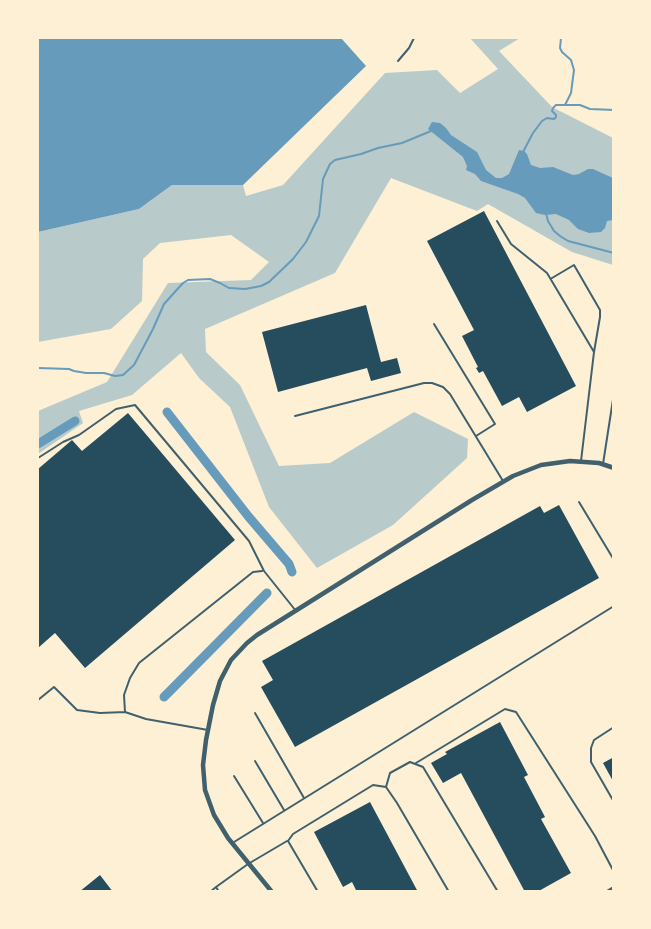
<!DOCTYPE html>
<style>
body{margin:0}
#map{position:relative;width:651px;height:929px;overflow:hidden;background:#fdf0d5;font-family:"DejaVu Sans",sans-serif}
canvas{display:block}
.frame{position:absolute;inset:0;border:39px solid #fdf0d5;pointer-events:none}
</style>
<div id="map">
<canvas width="651" height="929"></canvas>
<div class="frame"></div>
</div>
<script>
const g = document.querySelector('canvas').getContext('2d');
g.lineJoin = 'round';
function fill(path, color) { g.fillStyle = color; g.fill(path, 'evenodd'); }
const shape = rows => new Path2D(rows.map(r => 'M' + r).join(''));
function trace(path, color, width, dash) { g.strokeStyle = color; g.lineWidth = width; g.lineCap = dash ? 'butt' : 'round'; g.setLineDash(dash || []); g.stroke(path); }
fill(shape([
 [470,38,520,38,499,51,552,107,613,138,613,265,572,252,488,204,477,211,391,178,335,273,205,329,206,352,240,385,279,466,330,463,414,412,468,439,467,458,393,525,317,568,269,507,230,407,199,378,181,353,132,395,79,411,83,423,38,454,38,411,107,382,168,283,251,280,269,262,231,235,160,243,143,259,142,301,111,329,38,342,38,232,139,209,172,185,243,185,246,196,283,185,385,73,437,70,460,93,498,69]
]), '#b9caca');
fill(shape([
 [38,38,341,38,366,66,243,185,172,185,139,209,38,232],
 [432,122,440,123,446,128,451,135,477,152,486,170,496,178,502,178,509,174,519,150,524,151,527,154,531,165,540,168,553,167,573,175,579,174,588,169,593,169,613,178,613,220,607,221,605,228,601,232,589,233,578,229,569,220,556,214,545,215,536,213,525,198,518,194,481,181,475,174,466,170,467,166,463,157,428,129]
]), '#669bbc');
trace(shape([
 [561,38,560,48,562,52,571,60,574,70,571,93,565,105],
 [523,152,533,133,542,121,547,118,554,119,556,117,556,115,552,111,553,108,556,105,580,105,590,109,614,110],
 [546,213,548,221,554,231,560,236,568,241,614,253],
 [38,368,69,369,74,371,86,373,104,373,115,376,123,375,134,365,153,329,164,304,183,283,188,280,210,279,220,283,229,288,245,289,261,286,269,282,293,259,306,242,319,216,323,179,330,164,335,160,361,154,378,148,402,143,431,131]
]), '#669bbc', 2);
trace(shape([
 [167,412,248,516,289,564,292,572],
 [38,444,75,421],
 [164,697,267,593]
]), '#669bbc', 9);
fill(shape([
 [484,211,576,386,527,412,519,397,502,406,483,371,479,373,476,368,478,367,462,336,474,330,427,241],
 [366,305,381,362,397,358,401,373,371,381,367,368,278,392,262,332],
 [128,413,235,540,85,668,55,633,38,648,38,469,72,440,82,451],
 [559,505,599,578,295,747,261,687,273,680,262,661,540,506,544,513],
 [500,722,528,775,524,777,545,817,541,819,571,873,537,892,525,892,461,773,443,783,431,763,447,754,445,752],
 [614,757,614,783,603,763],
 [370,802,418,892,357,892,352,882,343,887,314,832],
 [100,875,113,892,79,892]
]), '#264d5e');
trace(shape([
 [398,61,409,48,414,38],
 [497,221,511,244,547,273,594,352,581,461],
 [552,278,574,265,600,310,600,317,594,352],
 [434,324,495,424,476,436],
 [295,416,424,383,432,383,443,387,450,394,503,481],
 [38,458,63,442,79,435,116,409,135,405,249,541,264,571,296,611],
 [603,464,614,393],
 [579,502,614,560],
 [38,700,54,687,77,710,100,713,125,712,146,719,208,730],
 [125,712,124,695,130,678,139,663,253,572,262,571],
 [255,713,304,798],
 [614,727,594,740,591,748,591,762,614,802],
 [255,761,284,810],
 [416,763,505,709,516,712,595,836,614,872],
 [234,776,263,823],
 [234,842,614,606],
 [210,892,216,887],
 [219,892,216,887,248,864,287,841],
 [318,892,288,841,293,834,373,785,386,787],
 [449,892,397,803,386,787,390,773,410,762,423,767,498,892]
]), '#3f606c', 2);
trace(shape([
 [272,892,228,838,214,815,205,790,203,765,206,740,213,705,220,681,231,660,247,643,257,635,472,500,513,476,541,465,570,461,599,463,614,468]
]), '#3f606c', 4.5);
trace(shape([
 [609,892,614,889]
]), '#3f606c', 6);
</script>
